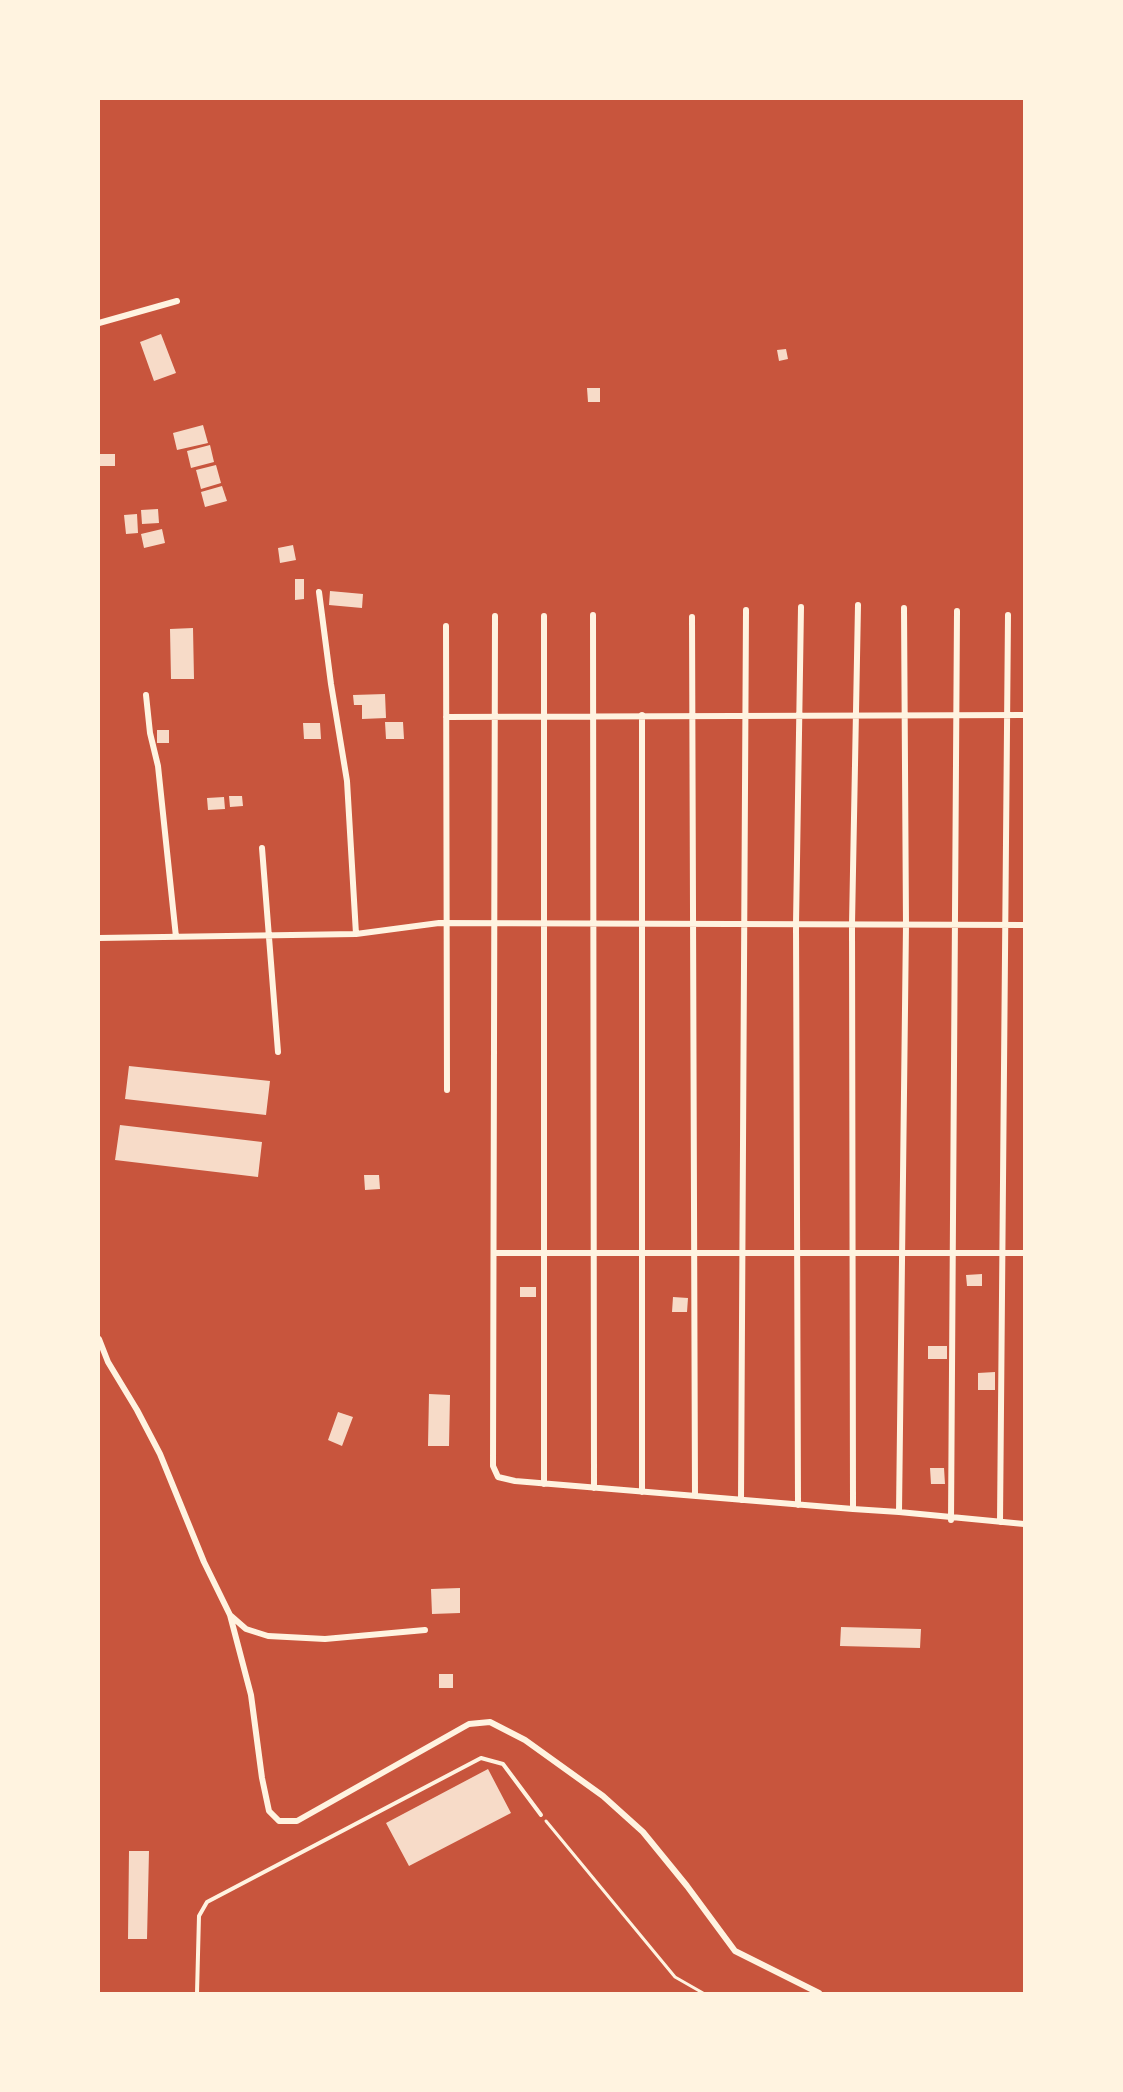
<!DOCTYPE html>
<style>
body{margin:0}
#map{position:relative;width:1123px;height:2092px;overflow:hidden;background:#c8553d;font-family:Mulish,sans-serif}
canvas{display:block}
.frame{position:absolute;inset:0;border:100px solid #fff3e0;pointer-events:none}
</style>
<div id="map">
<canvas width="1123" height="2092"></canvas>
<div class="frame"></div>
</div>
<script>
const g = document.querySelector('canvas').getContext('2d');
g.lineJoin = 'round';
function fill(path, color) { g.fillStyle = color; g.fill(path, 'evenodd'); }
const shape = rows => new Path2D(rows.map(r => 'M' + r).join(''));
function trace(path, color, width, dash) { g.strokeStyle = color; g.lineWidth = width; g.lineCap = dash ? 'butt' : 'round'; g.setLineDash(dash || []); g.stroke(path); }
fill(shape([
 [161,334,176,373,154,381,140,342],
 [786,349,788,359,779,361,777,350],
 [587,388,600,388,600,402,588,402],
 [203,425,208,443,177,450,173,433],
 [210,445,214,462,191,468,187,451],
 [99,454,115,454,115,466,99,466],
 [216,465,221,483,201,489,196,470],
 [222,486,227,501,205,507,201,492],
 [158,509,159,523,142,524,141,510],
 [137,514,138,533,126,534,124,515],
 [162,529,165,543,144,548,141,534],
 [293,545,296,560,280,563,278,548],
 [295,579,304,579,304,599,295,600],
 [330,591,363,594,362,608,329,605],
 [193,628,194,679,171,679,170,629],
 [385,694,386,718,362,719,362,705,354,705,353,695],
 [385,722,403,722,404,739,386,739],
 [303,723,320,723,321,739,304,739],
 [157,730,169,730,169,743,157,743],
 [229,796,242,796,243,806,230,807],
 [224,797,225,809,208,810,207,798],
 [129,1066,270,1081,266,1115,125,1099],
 [120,1125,262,1142,258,1177,115,1160],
 [364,1175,379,1175,380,1189,365,1190],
 [982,1274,982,1286,967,1286,966,1275],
 [520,1287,536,1287,536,1297,520,1297],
 [673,1297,688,1298,687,1312,672,1312],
 [928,1346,947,1346,947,1359,928,1359],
 [995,1372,995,1390,978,1390,978,1373],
 [429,1394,450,1395,449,1446,428,1446],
 [338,1412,353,1417,342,1446,328,1440],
 [930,1468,944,1468,945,1484,931,1484],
 [460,1588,460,1613,432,1614,431,1589],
 [841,1627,921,1629,920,1648,840,1646],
 [439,1674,453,1674,453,1688,439,1688],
 [488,1769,511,1813,409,1866,386,1823],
 [129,1851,149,1851,147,1939,128,1939]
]), '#f7dbc8');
trace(shape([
 [546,1821,675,1977,703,1993]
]), '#fff3e0', 3);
trace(shape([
 [197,1993,199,1916,207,1902,481,1758,503,1764,541,1815]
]), '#fff3e0', 4);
trace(shape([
 [99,323,177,301],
 [319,592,331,684,347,781,356,934],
 [593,615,594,1488],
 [495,616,493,1466,498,1477,515,1481,853,1509,899,1512,1024,1524],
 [544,616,544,1484],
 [692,617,695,1496],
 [446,626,447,1090],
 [146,695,150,733,158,766,176,937],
 [446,717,1024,715],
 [262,848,278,1052],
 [99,938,356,934,439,923,1024,925],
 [494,1253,1024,1253],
 [99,1339,108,1362,137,1410,160,1454,204,1562,230,1615,246,1629,268,1636,325,1639,425,1630],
 [642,1492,642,715],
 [741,1500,746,610],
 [798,1505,796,924,801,607],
 [853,1509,852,924,858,605],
 [899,1512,906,925,904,608],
 [951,1520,957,611],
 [1000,1522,1008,615],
 [230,1615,251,1695,262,1778,269,1811,279,1821,297,1821,469,1724,490,1722,525,1740,603,1796,643,1832,687,1886,735,1951,819,1993]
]), '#fff3e0', 6);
</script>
